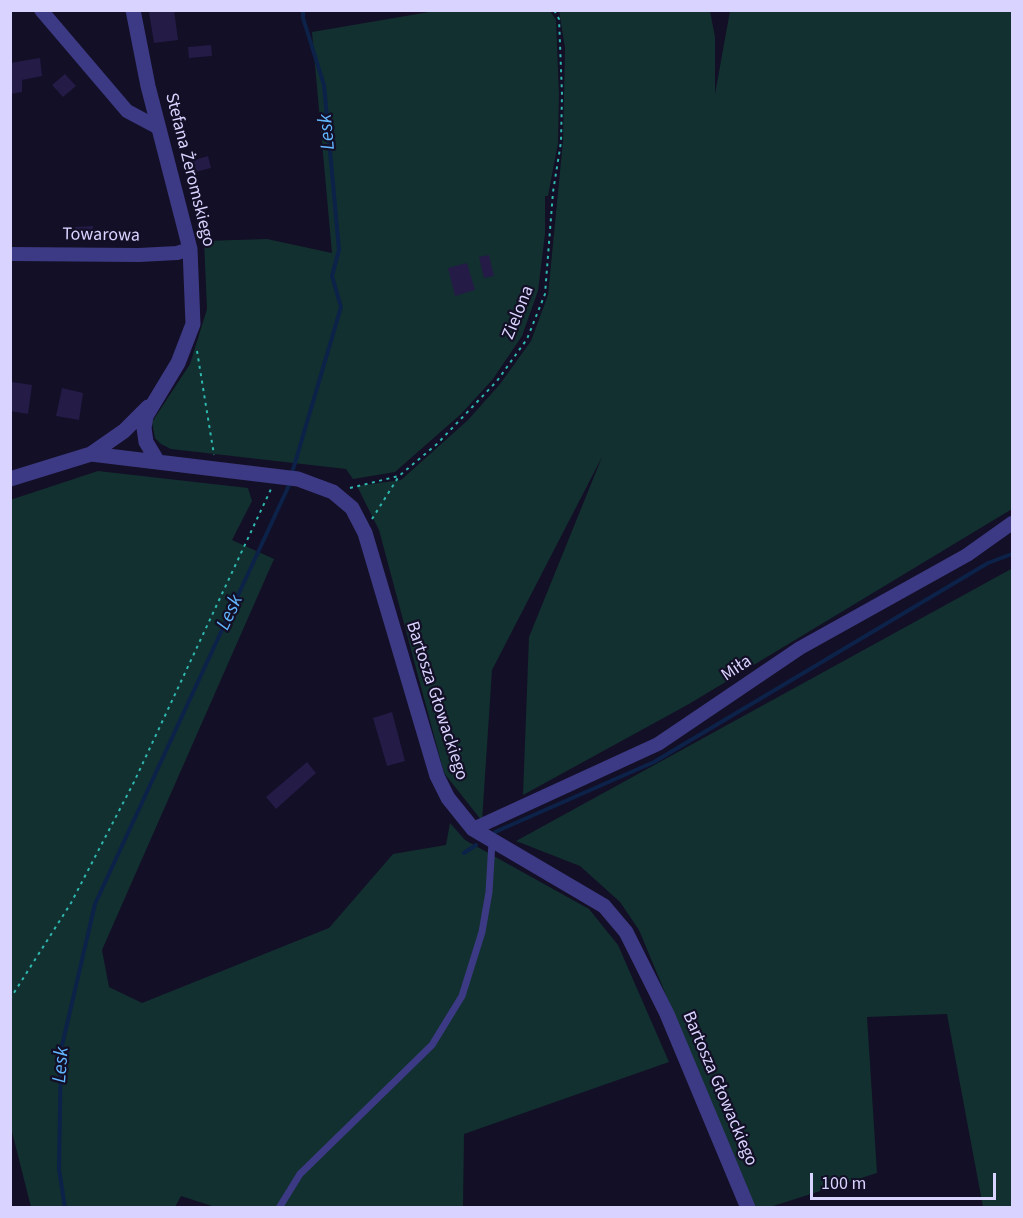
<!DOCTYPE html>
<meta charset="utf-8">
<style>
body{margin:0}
#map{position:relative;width:1023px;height:1218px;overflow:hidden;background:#130f26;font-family:"Source Sans 3",sans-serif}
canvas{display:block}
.frame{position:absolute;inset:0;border:12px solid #d9d4ff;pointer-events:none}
.scale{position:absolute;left:810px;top:1173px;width:186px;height:27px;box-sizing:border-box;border:3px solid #d9d4ff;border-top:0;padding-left:8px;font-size:18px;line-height:21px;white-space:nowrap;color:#d9d4ff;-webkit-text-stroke:4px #130f26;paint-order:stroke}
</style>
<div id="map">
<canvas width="1023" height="1218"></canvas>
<div class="frame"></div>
<div class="scale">100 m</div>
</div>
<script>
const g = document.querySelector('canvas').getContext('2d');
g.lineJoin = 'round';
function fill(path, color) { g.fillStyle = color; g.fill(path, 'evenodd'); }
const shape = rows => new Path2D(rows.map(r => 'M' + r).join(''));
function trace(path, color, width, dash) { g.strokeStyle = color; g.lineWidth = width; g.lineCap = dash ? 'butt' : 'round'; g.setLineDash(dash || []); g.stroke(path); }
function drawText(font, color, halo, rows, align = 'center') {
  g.font = font + ' "Source Sans 3",sans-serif'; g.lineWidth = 4.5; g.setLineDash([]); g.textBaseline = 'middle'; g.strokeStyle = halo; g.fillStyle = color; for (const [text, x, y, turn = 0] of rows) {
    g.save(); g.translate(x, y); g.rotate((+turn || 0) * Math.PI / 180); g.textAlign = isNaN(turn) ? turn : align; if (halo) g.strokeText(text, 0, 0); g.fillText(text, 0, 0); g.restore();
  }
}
fill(shape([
 [435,11,550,11,556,20,559,95,558,143,548,196,545,196,545,234,538,291,522,336,493,379,461,414,395,472,353,479,346,469,171,449,161,444,155,438,152,422,190,364,207,309,204,241,267,239,332,253,312,32],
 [559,11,710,11,715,37,715,94,730,11,1012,11,1012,509,689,704,523,795,529,637,602,457,492,670,482,821,444,773,379,530,357,486,401,480,468,420,500,384,531,341,548,295,563,141,565,48],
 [98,471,248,488,252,501,232,540,274,559,102,950,109,987,142,1003,329,928,393,854,446,845,450,823,465,840,589,909,618,945,669,1062,464,1134,463,1207,218,1208,181,1196,175,1207,31,1207,10,1124,10,500],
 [1011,569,1012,1207,983,1207,947,1014,867,1017,877,1173,770,1207,754,1207,639,930,620,902,580,866,516,841]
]), '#12302f');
trace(shape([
 [292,473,341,307,332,276,339,250,324,85,303,18,303,10],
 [495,832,654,762,988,563,1012,554],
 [464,853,476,845],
 [65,1208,59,1169,61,1050,95,904,291,481]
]), '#0c2248', 4);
fill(shape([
 [174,10,178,40,154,43,149,12],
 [211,45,212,56,189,58,188,47],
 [40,58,42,76,22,80,22,92,10,94,10,63],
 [65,74,76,86,63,97,52,85],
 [208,156,211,168,191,173,188,162],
 [93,226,94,239,75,239,75,227],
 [489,255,494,276,484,278,479,257],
 [467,263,475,290,455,296,448,268],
 [12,382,32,385,28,414,10,411],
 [62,388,83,393,79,420,56,416],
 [392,712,405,761,387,766,373,718],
 [307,762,316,773,276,809,266,797]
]), '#241b47');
trace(shape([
 [197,351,214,455],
 [350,488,399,476,437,444,497,381,527,339,545,294,553,192,561,142,562,94,559,19,554,10],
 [372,519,399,476],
 [10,999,71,903,134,782,271,489]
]), '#2fb8b0', 2, [3, 4.5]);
trace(shape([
 [279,1208,300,1174,432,1045,462,996,482,932,489,892,492,842]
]), '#3d3a85', 7);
trace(shape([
 [41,10,127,111,159,128],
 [10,254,139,255,177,253,190,249],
 [473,829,658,744,800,648,967,555,1012,523]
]), '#3d3a85', 14);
trace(shape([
 [133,10,148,86,190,249,193,324,178,363,146,416,144,428,146,442,158,462],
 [91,454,298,479,333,492,352,508,365,533,437,776,448,798,473,829,604,906,626,932,667,1014,748,1208],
 [10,479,91,454,124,431,148,407]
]), '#3d3a85', 15);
drawText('18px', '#d9d4ff', '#130f26', [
 ["Stefana Żeromskiego",189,170,76],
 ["Towarowa",101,236,1],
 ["Zielona",519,313,-68],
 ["Miła",737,669,-34],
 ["Bartosza Głowackiego",436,701,72],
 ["Bartosza Głowackiego",719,1089,67]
]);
drawText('italic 20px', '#62b6ff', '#130f26', [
 ["Lesk",328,132,-95],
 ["Lesk",231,613,-65],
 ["Lesk",62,1065,-86]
]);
</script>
